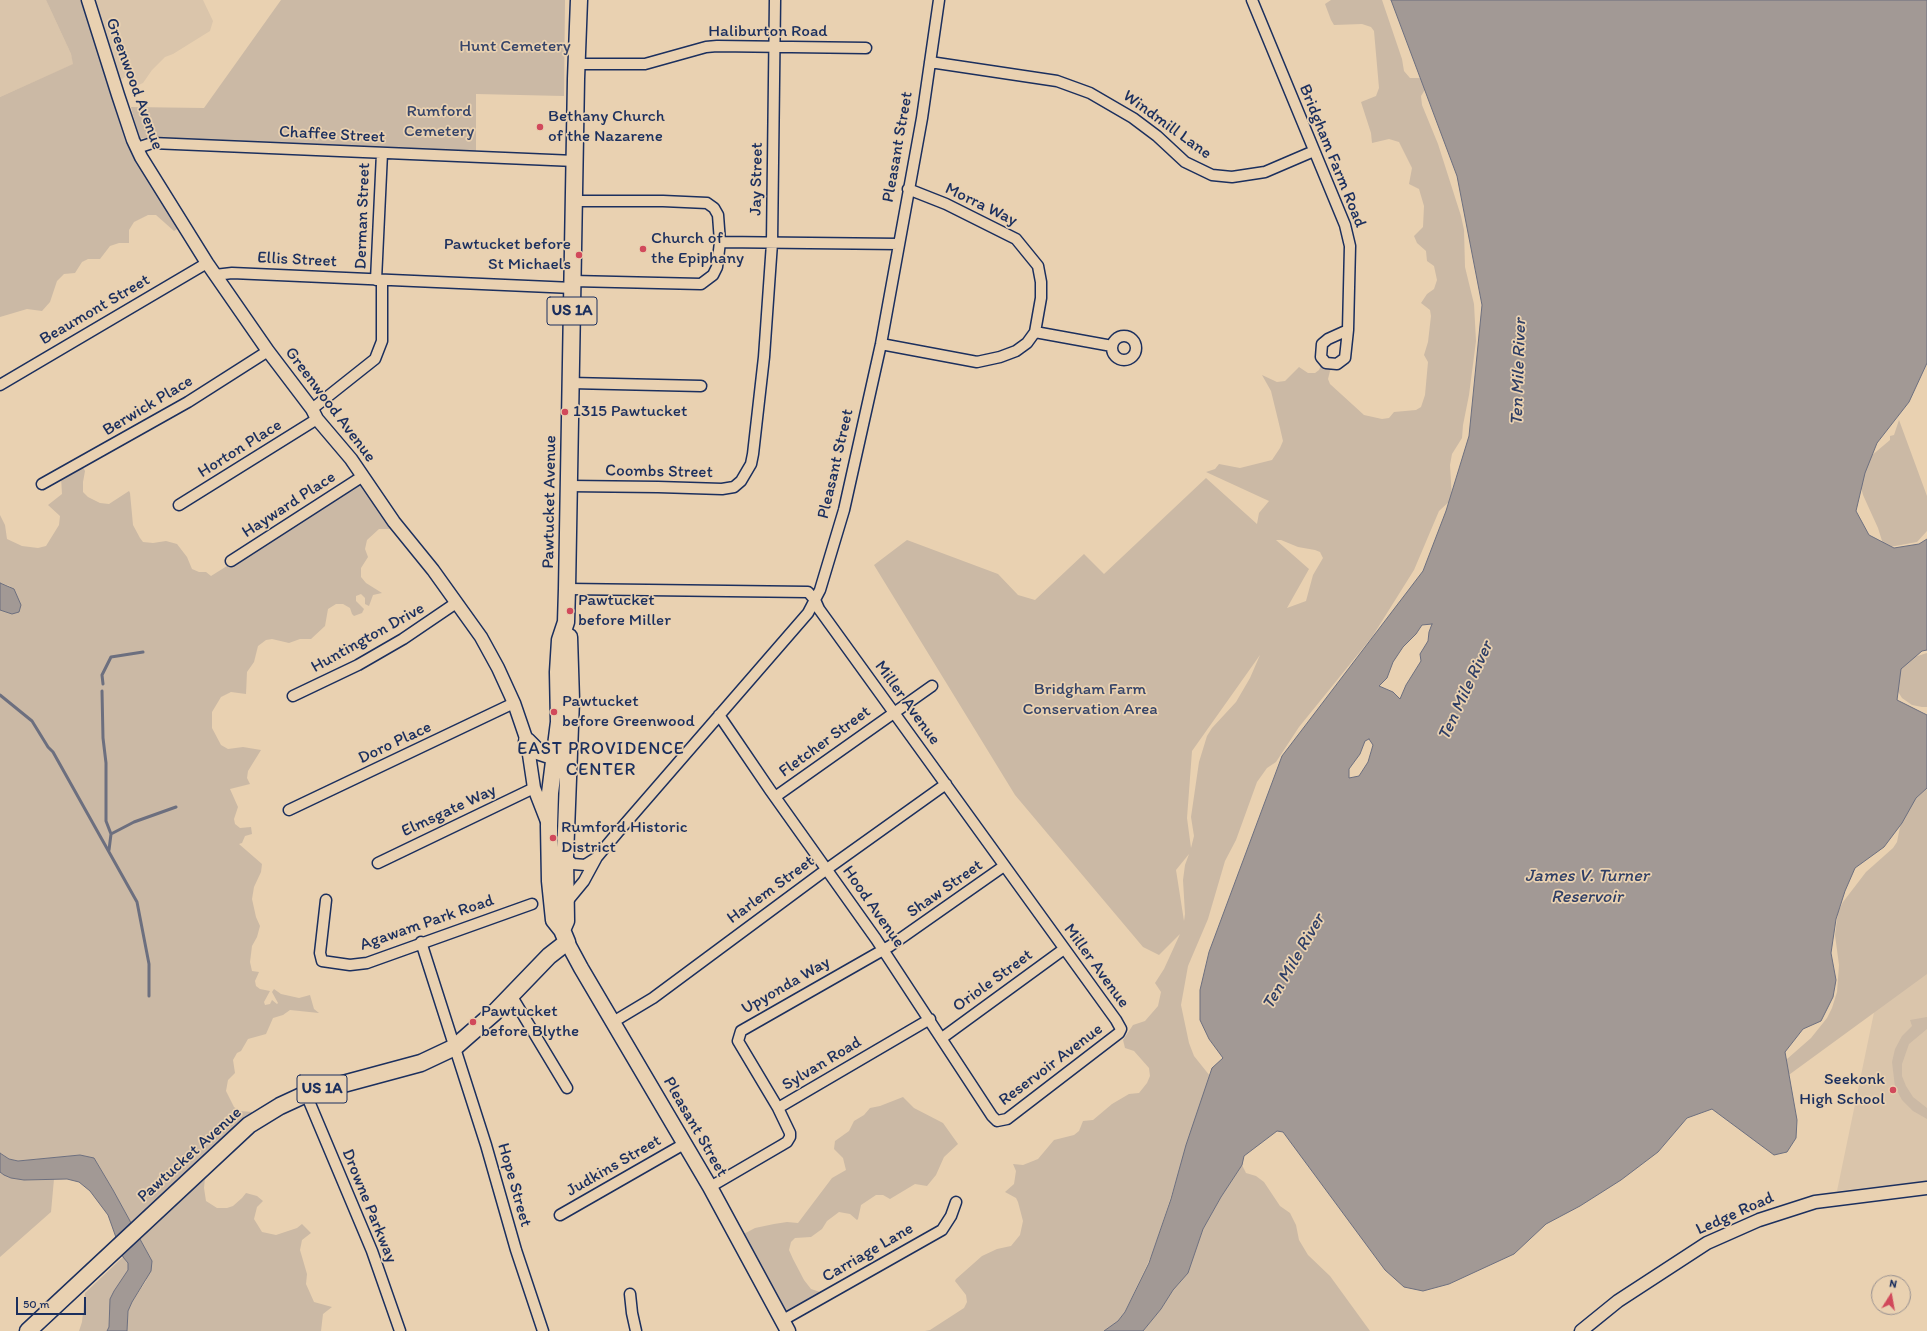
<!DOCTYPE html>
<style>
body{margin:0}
#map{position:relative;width:1927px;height:1331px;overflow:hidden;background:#e9d1b1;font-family:Itim,sans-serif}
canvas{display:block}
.north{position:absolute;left:1871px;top:1275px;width:40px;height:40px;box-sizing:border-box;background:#e9d1b1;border:1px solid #979090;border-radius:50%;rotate:11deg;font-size:11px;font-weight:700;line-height:16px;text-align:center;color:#1b2f5e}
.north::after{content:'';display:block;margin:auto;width:14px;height:18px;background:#d1495b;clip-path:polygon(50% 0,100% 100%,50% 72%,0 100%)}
.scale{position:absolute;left:16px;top:1297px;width:70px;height:18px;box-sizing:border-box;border:2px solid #1b2f5e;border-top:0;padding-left:5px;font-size:12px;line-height:14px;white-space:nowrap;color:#1b2f5e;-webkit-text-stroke:3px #e9d1b1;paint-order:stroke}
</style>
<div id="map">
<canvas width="1927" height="1331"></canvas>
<div class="north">N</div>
<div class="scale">50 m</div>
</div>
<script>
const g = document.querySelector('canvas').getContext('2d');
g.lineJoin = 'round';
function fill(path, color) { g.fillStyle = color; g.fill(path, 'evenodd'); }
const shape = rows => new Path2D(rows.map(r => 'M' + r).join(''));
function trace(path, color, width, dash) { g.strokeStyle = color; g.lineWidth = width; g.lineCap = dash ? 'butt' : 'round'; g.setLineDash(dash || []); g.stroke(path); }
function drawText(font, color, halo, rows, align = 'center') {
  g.font = font + ' Itim,sans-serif'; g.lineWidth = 3.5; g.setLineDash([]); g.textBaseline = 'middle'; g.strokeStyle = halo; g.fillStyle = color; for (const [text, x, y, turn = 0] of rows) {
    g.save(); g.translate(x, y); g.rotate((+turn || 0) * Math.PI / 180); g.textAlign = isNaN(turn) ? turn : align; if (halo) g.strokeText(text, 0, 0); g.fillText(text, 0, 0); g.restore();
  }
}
fill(shape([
 [0,0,46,0,71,54,74,64,0,97],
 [87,0,203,0,213,21,210,31,173,54,165,57,152,70,143,83,134,87,129,84,126,76,116,84],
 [1927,960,1927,1181,1837,1191,1877,998]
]), '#dac5ab');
fill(shape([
 [46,0,87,0,119,101,182,226,174,231,156,215,148,215,134,222,129,230,129,243,119,243,110,246,100,259,88,259,82,262,75,273,64,274,57,281,50,302,42,311,27,309,0,317,0,97,73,64,71,54],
 [281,0,565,0,564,96,476,94,476,153,139,138,131,107,204,108],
 [1331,0,1382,0,1402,59,1404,71,1410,78,1422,78,1426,88,1421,96,1422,105,1438,144,1461,216,1464,230,1465,267,1474,304,1476,341,1469,395,1463,425,1462,438,1452,454,1450,465,1452,499,1439,511,1414,570,1372,637,1299,727,1276,762,1267,768,1257,782,1236,840,1225,861,1208,919,1188,966,1181,1005,1189,1043,1194,1056,1210,1076,1153,1252,1125,1312,1118,1321,1104,1331,925,1331,930,1330,964,1308,967,1302,966,1295,955,1281,956,1279,982,1256,997,1249,1011,1246,1020,1235,1023,1221,1018,1202,1016,1198,1005,1192,1014,1184,1016,1171,1013,1164,1023,1165,1038,1159,1054,1140,1074,1135,1079,1131,1083,1121,1093,1120,1112,1104,1129,1094,1139,1093,1147,1083,1150,1076,1149,1068,1134,1051,1125,1048,1123,1040,1133,1025,1145,1021,1158,1006,1161,992,1155,983,1164,969,1180,934,1159,955,1143,947,1015,795,874,565,907,540,998,574,1018,595,1035,600,1084,554,1104,574,1206,478,1257,524,1259,513,1269,501,1206,472,1215,469,1219,464,1240,468,1272,460,1280,448,1283,441,1280,428,1271,391,1262,375,1277,382,1285,381,1299,367,1308,373,1315,373,1319,370,1323,361,1334,366,1330,371,1328,379,1330,384,1364,415,1382,419,1389,418,1394,412,1416,410,1421,407,1425,395,1428,362,1424,355,1428,342,1431,316,1430,310,1421,303,1427,294,1434,289,1437,280,1434,266,1427,261,1426,251,1417,243,1414,236,1423,227,1424,206,1419,189,1409,184,1412,168,1399,142,1389,139,1372,143,1371,133,1361,102,1376,96,1379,88,1374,31,1371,27,1362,24,1334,25,1331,20,1325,4],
 [1276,540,1281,540,1298,547,1315,550,1320,552,1323,558,1313,575,1306,601,1287,608,1309,569],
 [1260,655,1250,678,1236,702,1212,728,1207,736,1199,762,1191,817,1194,836,1191,848,1187,818,1192,751],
 [1189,854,1185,865,1183,880,1185,914,1184,921,1176,870],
 [1899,420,1927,496,1927,531,1917,542,1890,547,1883,544,1878,528,1863,495,1859,480,1871,456,1890,440,1890,436,1894,435],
 [82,465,85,471,83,482,83,492,88,497,100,503,109,504,129,491,130,493,133,525,140,538,143,542,153,543,166,541,177,544,187,557,192,569,199,572,206,572,211,576,363,481,393,529,379,529,367,540,365,549,368,557,361,568,361,577,366,583,382,593,373,595,369,606,365,604,365,598,361,594,356,596,356,601,364,609,362,613,354,616,352,614,350,608,343,604,336,604,328,609,325,626,311,639,300,639,289,643,272,639,266,640,258,646,254,662,247,672,246,694,231,692,221,697,212,712,212,728,221,745,228,749,243,747,261,750,248,771,247,778,250,784,230,789,238,807,234,819,235,824,240,828,251,827,252,834,245,836,242,843,239,844,262,864,261,872,254,887,252,899,256,917,260,926,257,937,252,946,250,962,252,971,259,972,255,981,256,986,260,989,270,991,264,1002,265,1005,270,1004,272,1000,277,1004,278,1003,272,992,274,989,281,994,299,998,310,995,314,1009,319,1013,290,1010,283,1015,273,1018,266,1034,248,1039,241,1051,237,1053,233,1060,235,1073,228,1080,226,1091,234,1107,239,1111,253,1112,258,1121,201,1173,205,1178,204,1188,206,1201,217,1208,227,1208,233,1206,242,1198,246,1193,257,1196,263,1201,257,1207,254,1219,262,1232,276,1235,297,1228,302,1224,311,1233,302,1240,300,1250,307,1274,306,1284,314,1302,332,1307,323,1314,321,1331,127,1331,128,1311,132,1302,146,1281,152,1261,113,1190,94,1158,80,1155,18,1161,9,1159,0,1152,0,610,10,586,0,583,0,515,5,525,7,539,22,546,38,548,46,546,59,525,60,516,48,505,62,494,61,477],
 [1927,653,1927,707,1922,707,1912,705,1902,698,1897,690,1897,670,1911,658],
 [1927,788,1927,974,1786,1077,1784,1069,1787,1059,1811,1038,1827,1018,1832,1008,1837,992,1839,965,1835,935,1838,912,1843,902,1866,872,1893,848,1897,842,1902,817,1913,801],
 [1927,1017,1927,1029,1909,1044,1902,1064,1902,1076,1906,1086,1913,1097,1927,1108,1927,1119,1913,1111,1902,1100,1895,1087,1892,1062,1895,1049,1902,1036,1912,1026,1910,1020],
 [903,1097,914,1108,943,1123,958,1144,944,1157,936,1175,927,1186,915,1184,890,1199,883,1195,876,1195,861,1205,858,1219,857,1220,850,1214,839,1212,827,1221,822,1229,811,1237,795,1238,791,1242,789,1250,793,1259,804,1280,811,1289,820,1292,822,1300,785,1321,740,1236,755,1228,774,1224,787,1222,798,1223,832,1178,846,1170,843,1158,834,1149,835,1141,849,1131,854,1121,864,1115,870,1108,880,1106],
 [1242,1165,1246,1173,1256,1176,1264,1182,1280,1206,1290,1213,1296,1225,1299,1240,1308,1255,1330,1276,1370,1331,1143,1331,1161,1309,1173,1290,1188,1273,1203,1229,1221,1197],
 [0,1172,11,1178,24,1180,54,1179,51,1212,0,1257],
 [123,1257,128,1263,128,1270,114,1291,109,1310,109,1327,107,1331,79,1331,82,1322,85,1293]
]), '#cbb9a5');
const water = shape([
 [1391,0,1927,0,1927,363,1909,402,1877,443,1865,473,1856,511,1869,535,1894,548,1919,544,1927,539,1927,650,1922,651,1901,669,1897,700,1927,715,1927,788,1916,798,1902,823,1884,847,1855,868,1845,891,1836,919,1831,953,1836,980,1833,997,1821,1021,1803,1029,1785,1052,1797,1120,1796,1138,1787,1152,1774,1155,1712,1109,1687,1118,1658,1152,1621,1180,1580,1206,1546,1224,1514,1254,1449,1284,1423,1291,1404,1287,1385,1270,1283,1132,1277,1131,1244,1156,1242,1165,1221,1197,1203,1229,1188,1273,1173,1290,1161,1309,1143,1331,1104,1331,1118,1321,1125,1312,1149,1263,1171,1199,1186,1145,1212,1068,1223,1058,1209,1039,1200,1020,1200,990,1209,952,1282,756,1423,571,1446,511,1469,436,1482,305,1457,176,1391,0],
 [1432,624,1429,632,1428,641,1420,654,1421,661,1406,685,1400,699,1393,692,1379,686,1387,678,1393,662,1403,647,1416,634,1422,625,1432,624],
 [1369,739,1373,745,1368,762,1359,776,1349,778,1349,769,1360,754,1365,741,1369,739],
 [0,583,14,589,21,605,19,612,12,614,0,610,0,583],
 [0,1153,9,1159,18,1161,80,1155,94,1158,113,1190,152,1261,151,1271,132,1302,128,1311,127,1331,107,1331,109,1327,110,1299,114,1291,128,1270,128,1263,123,1257,108,1215,90,1191,79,1182,67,1179,24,1180,11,1178,4,1175,0,1172,0,1153]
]);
fill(water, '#a29995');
trace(water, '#6c6f7f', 1);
trace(shape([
 [103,684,102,675,111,657,143,652],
 [102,691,103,738,106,763,106,821,111,834,109,850],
 [0,695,32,721,48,747,53,752,137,902,149,964,149,996],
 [111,834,134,822,176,807]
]), '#6c6f7f', 3);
const minor = shape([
 [1252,0,1345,225,1350,246,1348,330],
 [930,62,1057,81,1090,93,1133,118,1157,136,1185,162,1212,175,1232,177,1265,172,1314,151],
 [577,64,645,64,706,47,717,46,866,48],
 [137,148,152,143,575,161],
 [720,242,899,244],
 [215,275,232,273,573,288],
 [376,280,382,153],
 [573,281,701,284,713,275,717,267,720,242,718,215,714,208,707,203,663,201,575,201],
 [1348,330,1345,358,1337,364,1326,363,1321,357,1322,344,1328,339,1348,330],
 [1035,332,1112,346],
 '1112 348a12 12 0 1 1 24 0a12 12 0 1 1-24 0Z',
 [881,344,977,362,1000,357,1016,351,1027,343,1035,332,1041,298,1041,282,1038,266,1016,239,946,204,908,189],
 [571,383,701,386],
 [0,385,207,263],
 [312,409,375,359,382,341,382,280],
 [42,484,188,402,268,351],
 [569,486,658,487,722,489,734,487,741,481,751,464,753,454,764,357,772,243,775,0],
 [179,505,317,419],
 [231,561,363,476],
 [567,589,808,592,815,600,819,609,1116,1020,1121,1029,1119,1033,1007,1119,997,1121,992,1116,876,939,770,790,719,715],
 [293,696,358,665,403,639,456,603],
 [775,797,932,686],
 [289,810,514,703],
 [565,857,573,864,585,865,596,858],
 [378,863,534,788],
 [326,900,320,953,322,961,350,965,367,963,532,904],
 [565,904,584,881,597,857,618,832,808,613,820,590,844,510,881,344,922,118,939,0],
 [421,942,486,1145,516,1250,543,1331],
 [511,995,567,1088],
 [613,1022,653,998,827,869,946,784],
 [942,1038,1064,949],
 [306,1094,372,1251,400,1331],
 [778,1108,930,1019],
 [710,1187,782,1145,787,1142,790,1137,790,1133,778,1108,738,1041,741,1031,890,946,1004,866],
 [560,1215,684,1144],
 [630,1294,632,1313,636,1331],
 [783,1320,942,1230,951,1216,956,1202]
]);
const tertiary = shape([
 [88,0,118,95,133,140,141,157,207,263,268,351,312,409,317,419,351,459,394,522,433,570,481,637,498,668,514,703,527,741,534,788,548,824],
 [1581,1331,1618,1301,1707,1243,1759,1220,1815,1202,1927,1188]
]);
const secondary = shape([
 [567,942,581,968,710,1187,788,1331]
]);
const primary = shape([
 [527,741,537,751,555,757,564,758],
 [562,930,566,921,565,857,571,700,569,637],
 [28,1331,249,1125,280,1106,306,1094,421,1063,455,1047,495,1012,549,956,567,942,562,930,554,920,550,881,549,826,550,793,559,722,558,672,560,640,566,622,567,589,576,79,579,0]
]);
trace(minor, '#1b2f5e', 13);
trace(tertiary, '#1b2f5e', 15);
trace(secondary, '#1b2f5e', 17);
trace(primary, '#1b2f5e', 19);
trace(minor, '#e9d1b1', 10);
trace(tertiary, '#e9d1b1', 12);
trace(secondary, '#e9d1b1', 14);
trace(primary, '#e9d1b1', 16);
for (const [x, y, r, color] of [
 [540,127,4,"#d1495b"],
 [643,249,4,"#d1495b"],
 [579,255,4,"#d1495b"],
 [565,412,4,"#d1495b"],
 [570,611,4,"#d1495b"],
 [554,712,4,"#d1495b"],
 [553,838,4,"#d1495b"],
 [473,1022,4,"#d1495b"],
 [1893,1090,4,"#d1495b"]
]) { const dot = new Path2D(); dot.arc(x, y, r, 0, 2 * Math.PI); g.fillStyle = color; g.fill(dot); trace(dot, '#e9d1b1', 1.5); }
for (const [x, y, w] of [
 [572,311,50],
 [322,1089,50]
]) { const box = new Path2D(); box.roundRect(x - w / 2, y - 14, w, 28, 3); g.fillStyle = '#e9d1b1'; g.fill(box); trace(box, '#1b2f5e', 1); }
drawText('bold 16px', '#1b2f5e', null, [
 ["US 1A",572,311],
 ["US 1A",322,1089]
]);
drawText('17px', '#1b2f5e', '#e9d1b1', [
 ["Haliburton Road",768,32],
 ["Greenwood Avenue",134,84,70],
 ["Windmill Lane",1167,125,36],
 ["Chaffee Street",332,135,3],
 ["Pleasant Street",898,147,-80],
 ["Bridgham Farm Road",1332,156,68],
 ["Jay Street",757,179,-89],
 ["Morra Way",981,205,26],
 ["Derman Street",363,216,-88],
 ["Ellis Street",297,260,3],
 ["Beaumont Street",95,310,-30],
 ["Greenwood Avenue",330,405,53],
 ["Berwick Place",148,406,-31],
 ["Horton Place",240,449,-32],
 ["Pleasant Street",836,464,-77],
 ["Coombs Street",659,472,1],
 ["Pawtucket Avenue",550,502,-89],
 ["Hayward Place",289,505,-33],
 ["Huntington Drive",368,638,-29],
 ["Miller Avenue",907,703,54],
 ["Fletcher Street",825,742,-36],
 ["Doro Place",395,743,-25],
 ["Elmsgate Way",449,811,-25],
 ["Shaw Street",945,889,-35],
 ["Harlem Street",771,890,-36],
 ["Hood Avenue",873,907,55],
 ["Agawam Park Road",427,923,-19],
 ["Miller Avenue",1096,966,54],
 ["Oriole Street",993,981,-36],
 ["Upyonda Way",786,986,-30],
 ["Sylvan Road",822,1064,-31],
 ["Reservoir Avenue",1051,1065,-37],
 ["Pleasant Street",695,1127,60],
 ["Pawtucket Avenue",190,1155,-42],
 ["Judkins Street",614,1166,-30],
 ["Hope Street",514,1185,74],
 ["Drowne Parkway",369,1206,68],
 ["Ledge Road",1735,1214,-24],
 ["Carriage Lane",868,1253,-30]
]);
drawText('17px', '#354469', '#e9d1b1', [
 ["Hunt Cemetery",515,47],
 ["Rumford",439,112],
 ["Cemetery",439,132],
 ["Bridgham Farm",1090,690],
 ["Conservation Area",1090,710]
]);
drawText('17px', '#1b2f5e', '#e9d1b1', [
 ["Bethany Church",548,117],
 ["of the Nazarene",548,137],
 ["Church of",651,239],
 ["the Epiphany",651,259],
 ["Pawtucket before",571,245,"right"],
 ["St Michaels",571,265,"right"],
 ["1315 Pawtucket",573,412],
 ["Pawtucket",578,601],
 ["before Miller",578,621],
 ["Pawtucket",562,702],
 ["before Greenwood",562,722],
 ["Rumford Historic",561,828],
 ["District",561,848],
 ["Pawtucket",481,1012],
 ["before Blythe",481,1032],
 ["Seekonk",1885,1080,"right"],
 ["High School",1885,1100,"right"]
], 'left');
drawText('italic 18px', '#2f3f66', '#e9d1b1', [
 ["Ten Mile River",1519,372,-88],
 ["Ten Mile River",1466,691,-65],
 ["James V. Turner",1587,876],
 ["Reservoir",1587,897],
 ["Ten Mile River",1294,962,-60]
]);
g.letterSpacing = '1px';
drawText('18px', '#1b2f5e', '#e9d1b1', [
 ["EAST PROVIDENCE",601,749],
 ["CENTER",601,770]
]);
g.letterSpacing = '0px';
</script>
